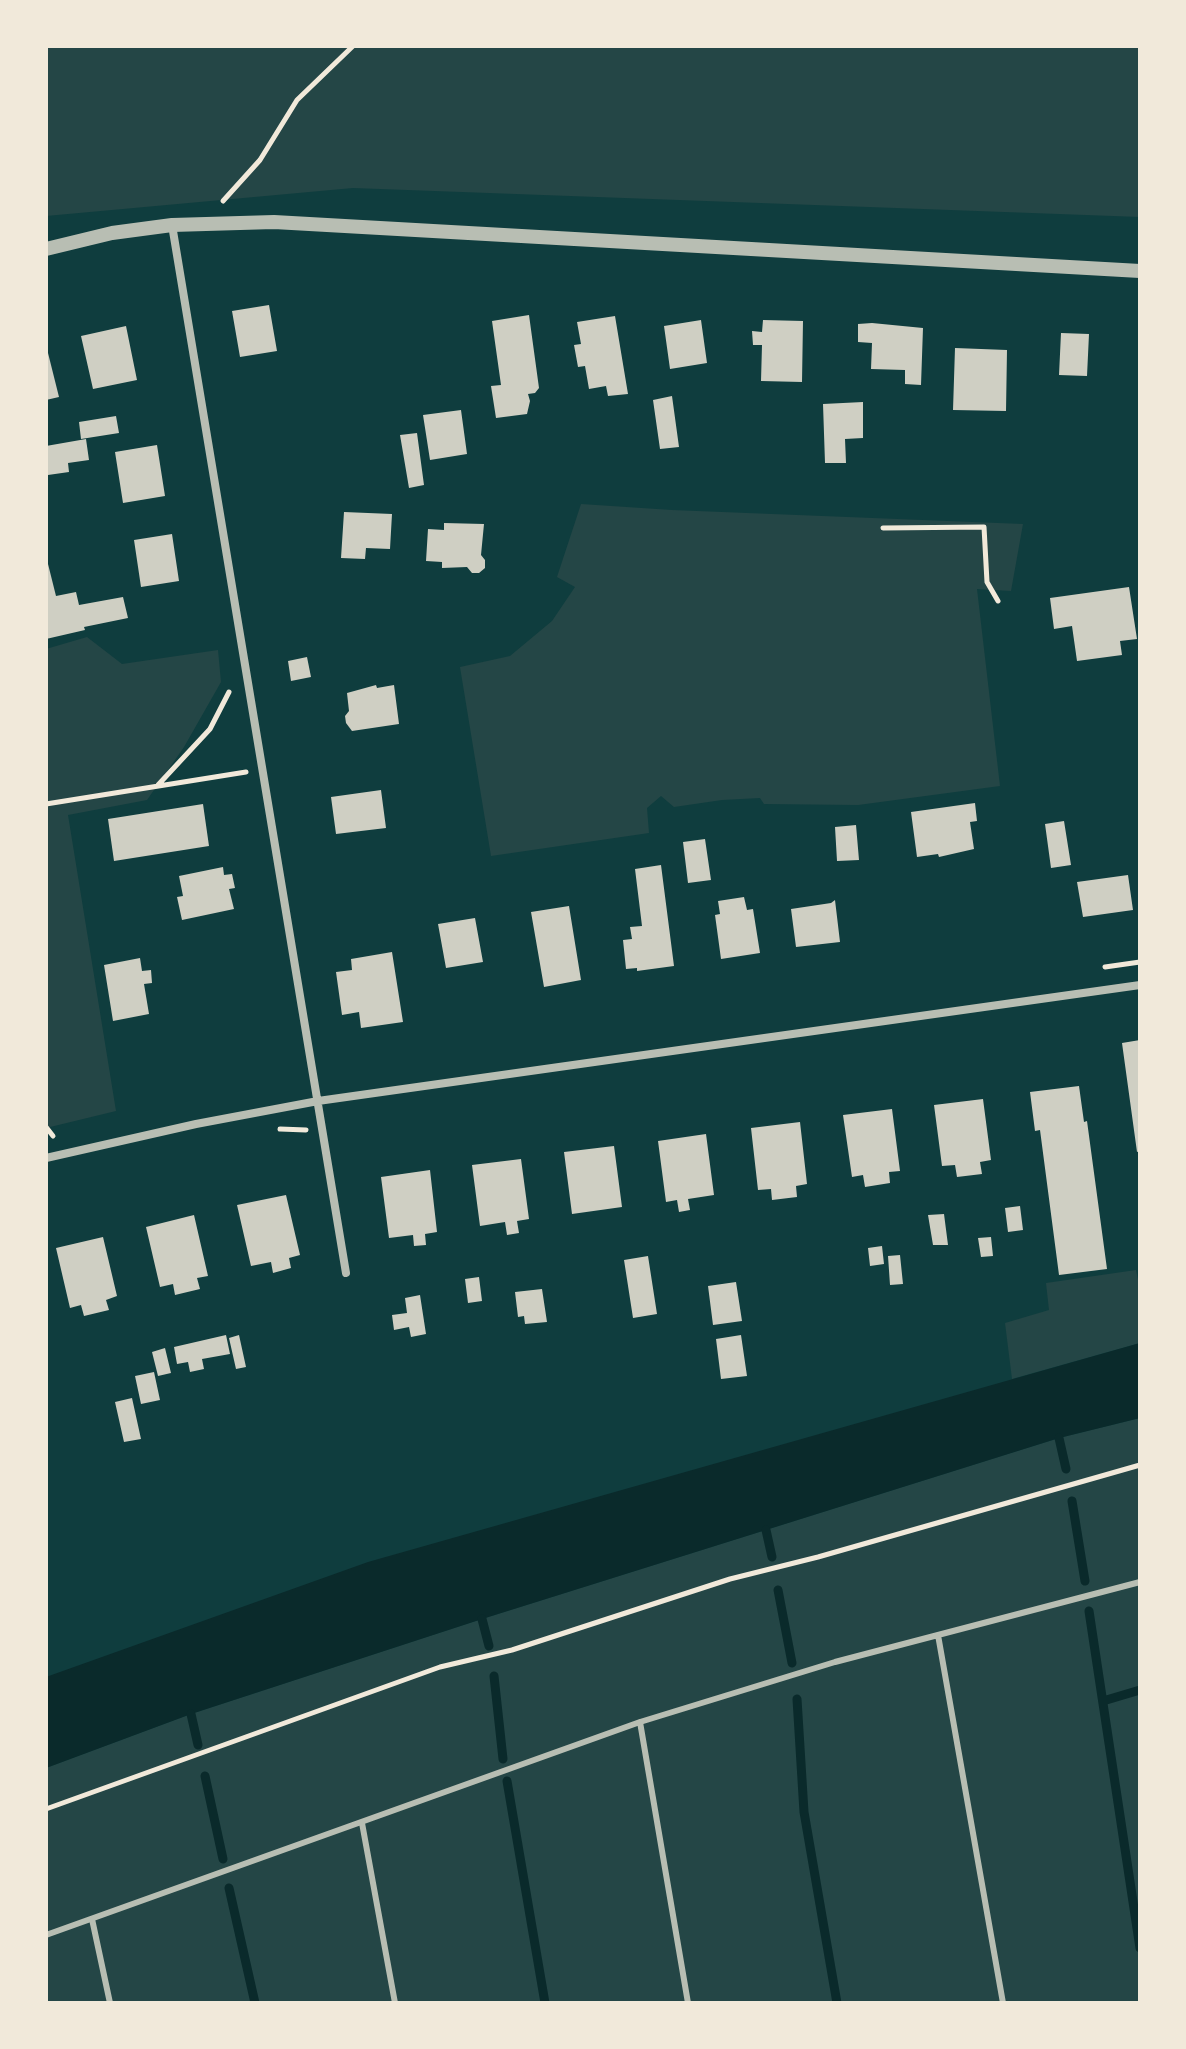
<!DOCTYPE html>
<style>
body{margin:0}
#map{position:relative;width:1186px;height:2049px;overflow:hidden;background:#0f3d3e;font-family:Cabin,sans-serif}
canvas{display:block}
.frame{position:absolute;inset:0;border:48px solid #f1e9da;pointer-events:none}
</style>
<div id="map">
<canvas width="1186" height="2049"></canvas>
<div class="frame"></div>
</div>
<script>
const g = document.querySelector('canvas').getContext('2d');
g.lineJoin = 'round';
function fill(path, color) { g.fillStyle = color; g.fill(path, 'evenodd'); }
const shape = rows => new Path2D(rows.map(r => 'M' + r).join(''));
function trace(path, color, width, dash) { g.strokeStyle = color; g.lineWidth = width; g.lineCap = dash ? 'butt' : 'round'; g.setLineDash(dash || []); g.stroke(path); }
fill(shape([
 [46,46,1140,46,1140,217,353,188,46,216],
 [581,504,672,510,1023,524,1011,591,977,589,1000,786,858,805,764,804,760,798,722,800,674,807,661,796,647,808,649,833,491,856,460,667,510,656,552,621,575,587,557,577],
 [87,637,122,664,218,650,221,682,184,747,147,800,68,815,116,1111,46,1128,46,649],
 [1136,1270,1140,1289,1140,1343,1012,1379,1005,1323,1049,1310,1046,1283],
 [1140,1418,1140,2003,46,2003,46,1768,191,1714,482,1619,1059,1438]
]), '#244646');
fill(shape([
 [1140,1343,1140,1418,1059,1438,482,1619,191,1714,46,1768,46,1677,368,1562]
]), '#0a2a2b');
trace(shape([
 [1059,1438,1066,1469],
 [1072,1501,1085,1581],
 [766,1530,772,1557],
 [778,1590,792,1663],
 [1089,1611,1140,1948],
 [482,1619,489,1646],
 [494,1676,503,1759],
 [797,1699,804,1812,837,2003],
 [1103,1701,1140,1690],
 [191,1714,198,1745],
 [205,1776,223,1859],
 [507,1781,545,2003],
 [229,1888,255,2003]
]), '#0a2a2b', 9);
fill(shape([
 [269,305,277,351,240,357,232,311],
 [529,315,539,388,535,393,528,394,530,401,527,414,496,418,491,386,501,385,492,321],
 [615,316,628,394,608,396,606,386,589,389,585,366,578,367,574,345,581,344,577,322],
 [701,320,707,363,670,369,664,326],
 [763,320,803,321,802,382,761,381,762,345,753,345,752,331,762,332],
 [872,323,923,328,921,385,905,384,905,370,871,369,872,343,858,342,858,324],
 [126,326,137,380,93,389,81,336],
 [1061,333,1089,334,1087,376,1059,375],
 [46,345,59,397,46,400],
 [955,348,1007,350,1006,411,953,410],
 [672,396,679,447,660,449,653,400],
 [863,402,863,438,845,439,846,463,825,463,823,404],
 [461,410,467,454,430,460,423,415],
 [116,416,119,433,81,439,79,422],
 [417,433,424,485,409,488,400,435],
 [86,439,89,460,68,463,69,472,48,475,46,446],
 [157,445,165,496,123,503,115,452],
 [344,512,392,514,390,549,366,548,365,559,341,558],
 [444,523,484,524,481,555,485,560,485,568,479,573,472,573,467,567,442,568,442,562,426,561,428,529,444,530],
 [172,534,179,581,141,587,134,540],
 [46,556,56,596,76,592,79,605,123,597,128,618,84,627,85,630,46,639],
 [1129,587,1137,639,1120,641,1122,655,1077,661,1072,626,1054,629,1050,598],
 [307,657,311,677,291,681,288,661],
 [376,685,377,688,394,685,399,724,352,731,346,723,345,716,349,711,347,693],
 [381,790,386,828,336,834,331,797],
 [975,803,977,821,970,822,974,849,939,857,938,854,917,857,911,812],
 [203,804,209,846,114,861,108,819],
 [1064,821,1071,865,1051,868,1045,824],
 [856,825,859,860,837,861,835,827],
 [705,839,711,880,688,883,683,842],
 [661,865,674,966,637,971,637,968,626,969,623,940,632,939,630,927,642,926,635,869],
 [223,867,224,875,232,874,235,888,229,889,234,909,182,920,177,897,183,896,179,876],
 [1128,875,1133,910,1083,917,1077,882],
 [744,897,747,910,753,909,760,953,721,959,715,915,720,914,718,901],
 [835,900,840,942,796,947,791,909,831,903],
 [569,906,581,980,544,987,531,912],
 [475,918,483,962,446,968,438,924],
 [392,952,403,1022,361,1028,359,1012,342,1015,336,972,352,970,351,959],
 [140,958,142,971,151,970,152,983,144,984,149,1014,113,1021,104,965],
 [1140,1040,1140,1151,1137,1152,1122,1043],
 [1079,1086,1084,1122,1087,1121,1107,1269,1059,1275,1040,1130,1035,1131,1030,1092],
 [983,1099,991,1160,980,1162,982,1174,957,1177,955,1165,942,1166,934,1105],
 [892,1109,900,1171,889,1172,890,1183,865,1187,863,1175,852,1177,843,1115],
 [800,1122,807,1184,796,1186,797,1197,772,1200,771,1189,758,1190,751,1128],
 [706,1134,714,1195,688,1199,690,1210,679,1212,677,1200,666,1202,658,1141],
 [614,1146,622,1207,572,1214,564,1152],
 [521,1159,529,1219,517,1221,519,1233,507,1235,505,1222,480,1226,472,1165],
 [430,1170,437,1232,425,1234,426,1245,414,1246,413,1235,389,1238,381,1177],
 [286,1195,300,1255,289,1258,291,1268,273,1273,271,1262,251,1266,237,1205],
 [1020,1206,1023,1230,1008,1232,1005,1208],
 [944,1214,948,1245,933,1245,928,1215],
 [194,1215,208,1276,197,1278,200,1289,175,1295,173,1284,160,1287,146,1227],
 [103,1237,117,1296,106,1300,109,1310,84,1316,81,1305,70,1308,56,1248],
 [991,1237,993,1256,981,1257,978,1238],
 [882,1246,884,1264,870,1266,868,1248],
 [900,1255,903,1284,890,1285,888,1256],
 [648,1256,657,1314,633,1318,624,1260],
 [479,1277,482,1301,468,1303,465,1279],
 [736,1282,742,1321,713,1325,708,1286],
 [542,1289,547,1322,525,1324,524,1316,518,1317,515,1292],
 [420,1295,426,1334,411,1337,409,1327,394,1330,392,1315,407,1313,405,1298],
 [226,1335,230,1354,202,1359,204,1369,190,1372,188,1362,177,1364,174,1347],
 [239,1335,246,1367,236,1369,229,1338],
 [741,1335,747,1376,721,1379,716,1339],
 [165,1348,171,1373,158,1376,152,1352],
 [154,1372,160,1400,141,1404,135,1376],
 [132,1398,141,1439,124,1442,115,1402]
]), '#cfcfc3');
trace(shape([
 [223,201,260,160,297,100,353,46],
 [883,528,984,527,987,582,998,601],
 [158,785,210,729,229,692],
 [46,804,246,772],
 [1105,967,1140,962],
 [46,1127,53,1136],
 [280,1129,306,1130],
 [46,1809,440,1667,512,1650,730,1579,818,1557,1140,1465]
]), '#f1e9da', 5);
trace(shape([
 [938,1635,1003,2003],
 [640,1722,688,2003],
 [362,1823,395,2003],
 [92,1919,110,2003],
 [46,1935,640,1722,835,1662,1140,1582]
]), '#b8beb3', 6);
trace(shape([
 [172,225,346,1273],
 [46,1158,196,1124,318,1101,1140,985]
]), '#b8beb3', 8);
trace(shape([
 [46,249,112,233,172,225,274,222,1140,271]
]), '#b8beb3', 14);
</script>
